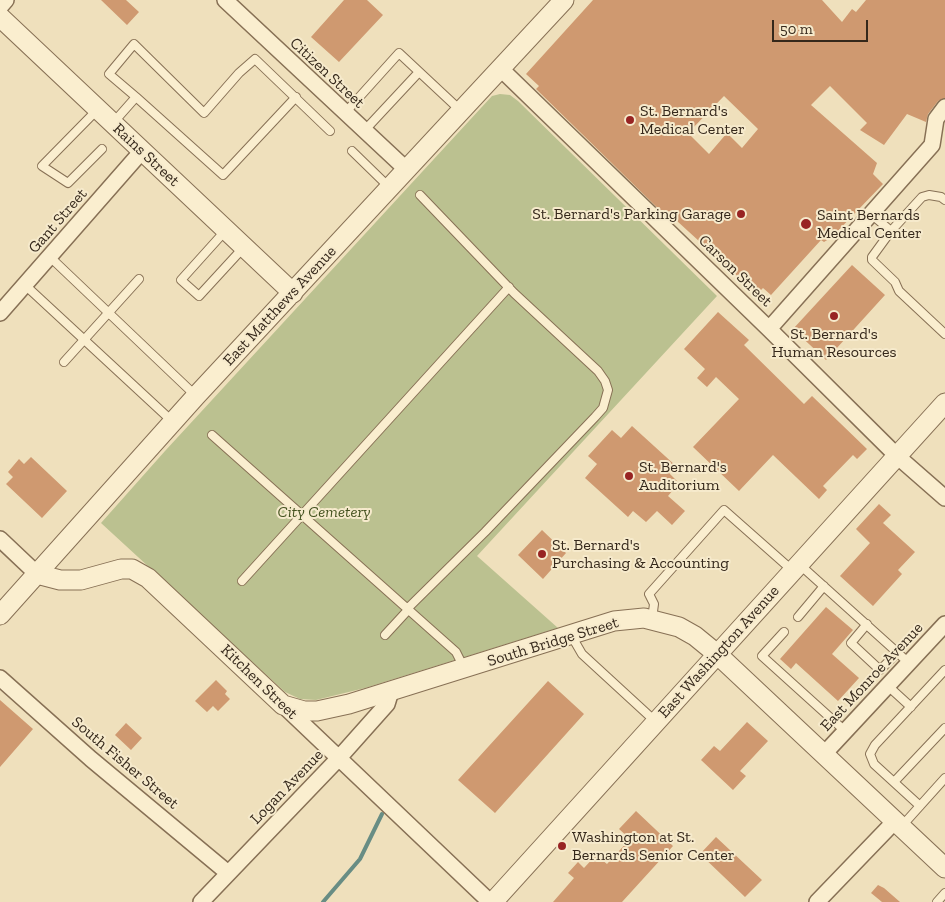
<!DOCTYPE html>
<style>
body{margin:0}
#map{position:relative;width:945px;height:902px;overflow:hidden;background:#efe0bc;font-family:"Zilla Slab",serif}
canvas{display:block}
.scale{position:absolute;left:772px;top:20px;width:96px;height:22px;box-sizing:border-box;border:2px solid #35281b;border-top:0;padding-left:6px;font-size:15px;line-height:18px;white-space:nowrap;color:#35281b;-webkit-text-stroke:4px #f6eacc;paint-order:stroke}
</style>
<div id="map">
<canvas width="945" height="902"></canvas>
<div class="scale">50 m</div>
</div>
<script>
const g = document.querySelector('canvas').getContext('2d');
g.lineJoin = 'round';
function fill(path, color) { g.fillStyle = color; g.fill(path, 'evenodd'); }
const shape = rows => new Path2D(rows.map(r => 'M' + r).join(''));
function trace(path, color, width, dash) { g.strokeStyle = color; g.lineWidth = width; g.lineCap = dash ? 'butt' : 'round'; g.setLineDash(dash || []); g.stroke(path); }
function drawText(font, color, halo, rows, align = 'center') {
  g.font = font + ' "Zilla Slab",serif'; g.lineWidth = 4; g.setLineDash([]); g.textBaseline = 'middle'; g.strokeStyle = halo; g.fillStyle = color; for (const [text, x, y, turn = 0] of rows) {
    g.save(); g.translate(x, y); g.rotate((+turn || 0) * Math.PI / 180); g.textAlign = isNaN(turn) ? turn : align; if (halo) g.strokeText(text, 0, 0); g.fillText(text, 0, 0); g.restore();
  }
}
fill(shape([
 [500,94,510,95,518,101,717,296,477,556,558,628,365,688,316,700,300,699,285,692,101,523,165,451,492,96]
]), '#bbc190');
trace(shape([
 [323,902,360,859,382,814]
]), '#688d84', 4);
fill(shape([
 [101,0,126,0,139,12,127,25],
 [344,0,367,0,383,15,339,62,311,37],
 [593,0,822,0,842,22,852,9,856,12,866,0,945,0,945,98,938,101,928,114,926,122,907,114,884,145,860,130,867,123,830,86,811,105,877,163,873,174,883,184,832,237,824,242,821,240,771,295,763,288,757,294,677,221,674,224,536,89,539,86,526,74],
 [724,96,758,129,742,148,727,133,709,154,688,133],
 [852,265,885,295,826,360,793,329],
 [718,312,749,340,744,345,804,404,812,396,867,449,857,459,853,455,823,486,827,490,819,499,773,455,739,491,693,447,739,399,716,377,707,387,697,378,705,369,684,349],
 [632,426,676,466,669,473,679,483,668,496,685,511,672,525,657,511,646,522,633,511,628,517,585,478,597,464,588,456,612,430,621,438],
 [31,457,67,491,42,518,6,484,13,477,8,472,19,459,24,464],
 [879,504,891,515,883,523,915,552,898,570,902,574,873,606,840,576,870,543,856,529],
 [542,530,566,553,543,579,518,555],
 [826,607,853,630,832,654,859,678,838,701,796,663,791,669,780,659],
 [216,680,227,691,225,694,230,699,218,711,213,706,207,712,195,701],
 [548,681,584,714,495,813,458,780],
 [0,700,33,729,0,767],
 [747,722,768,741,740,771,746,776,733,790,701,760,714,746,720,751],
 [126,723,142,738,131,750,115,735],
 [636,811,673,846,622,902,553,902,574,878,568,873,578,862,584,868,596,855,607,864,630,839,619,829],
 [716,837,762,880,745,897,700,854],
 [878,885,884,888,900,902,882,902,871,893]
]), '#cf9970');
const service = shape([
 [136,97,223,175,296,97],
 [98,109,42,166,68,183,102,149],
 [345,113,399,53,460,110],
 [113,123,136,97,109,74,134,44,204,113,239,73,255,59,330,131],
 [364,131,419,72],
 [352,151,390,188],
 [945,200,941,197,929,195,922,197,891,231,872,257,872,260,895,282,899,291,945,334],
 [871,214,891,231],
 [226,230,181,280,199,296,244,247],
 [50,257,196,396],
 [25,285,173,422],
 [64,362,139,279],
 [212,435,456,652,464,668],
 [799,564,909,663],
 [242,581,509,287],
 [407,609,485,532,595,417,603,408,608,390,605,381,598,371,514,293,420,195],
 [798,617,824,586],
 [652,619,654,604,649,594,724,510,793,571],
 [867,624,851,643,880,670,898,652],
 [784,632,762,656,845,731],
 [385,635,408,610],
 [571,635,582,654,656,722],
 [888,686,911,707],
 [894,782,945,728],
 [920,806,874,764,870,754,875,745,945,670],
 [901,827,945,778],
 [937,902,945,893]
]);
const minor = shape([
 [225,0,407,170],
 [0,7,6,0],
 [501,69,769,329,897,456,945,498],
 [0,313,142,151],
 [769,329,932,145,936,119,945,107],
 [0,539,37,574],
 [0,678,91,759,228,873],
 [283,705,490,902],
 [824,754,945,624],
 [201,902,338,759,387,704,391,691],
 [817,902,895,821]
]);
const tertiary = shape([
 [0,17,293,293],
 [37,574,60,580,81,580,121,569,132,569,148,578,283,705,304,711,317,711,349,704,614,621,644,618,679,627,695,636,717,654,945,868],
 [0,615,196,396,564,0],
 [493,902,945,403]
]);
trace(service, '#877055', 10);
trace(minor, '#877055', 18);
trace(tertiary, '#877055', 21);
trace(service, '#faeecf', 8);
trace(minor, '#faeecf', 15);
trace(tertiary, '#faeecf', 19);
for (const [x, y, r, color] of [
 [630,120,5,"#982423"],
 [741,214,5,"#982423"],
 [806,224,6,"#982423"],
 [834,316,5,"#982423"],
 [629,476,5,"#982423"],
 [542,554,5,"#982423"],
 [562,846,5,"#982423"]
]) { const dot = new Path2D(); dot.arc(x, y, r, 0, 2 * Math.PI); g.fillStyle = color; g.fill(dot); trace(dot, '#f6eacc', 2); }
drawText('16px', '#35281b', '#f6eacc', [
 ["Citizen Street",327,73,43],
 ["Rains Street",146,155,43],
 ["Gant Street",58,221,-49],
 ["Carson Street",735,271,44],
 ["East Matthews Avenue",280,306,-47],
 ["South Bridge Street",553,642,-17],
 ["East Washington Avenue",719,652,-48],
 ["East Monroe Avenue",872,677,-47],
 ["Kitchen Street",259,682,44],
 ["South Fisher Street",125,763,40],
 ["Logan Avenue",287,787,-46]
]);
drawText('16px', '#35281b', '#f6eacc', [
 ["St. Bernard's",640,111],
 ["Medical Center",640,129],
 ["St. Bernard's Parking Garage",731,214,"right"],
 ["Saint Bernards",817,215],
 ["Medical Center",817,233],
 ["St. Bernard's",834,334,"center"],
 ["Human Resources",834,352,"center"],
 ["St. Bernard's",639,467],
 ["Auditorium",639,485],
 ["St. Bernard's",552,545],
 ["Purchasing & Accounting",552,563],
 ["Washington at St.",572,837],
 ["Bernards Senior Center",572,855]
], 'left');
drawText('italic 16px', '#455320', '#f6eacc', [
 ["City Cemetery",324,512]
]);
</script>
